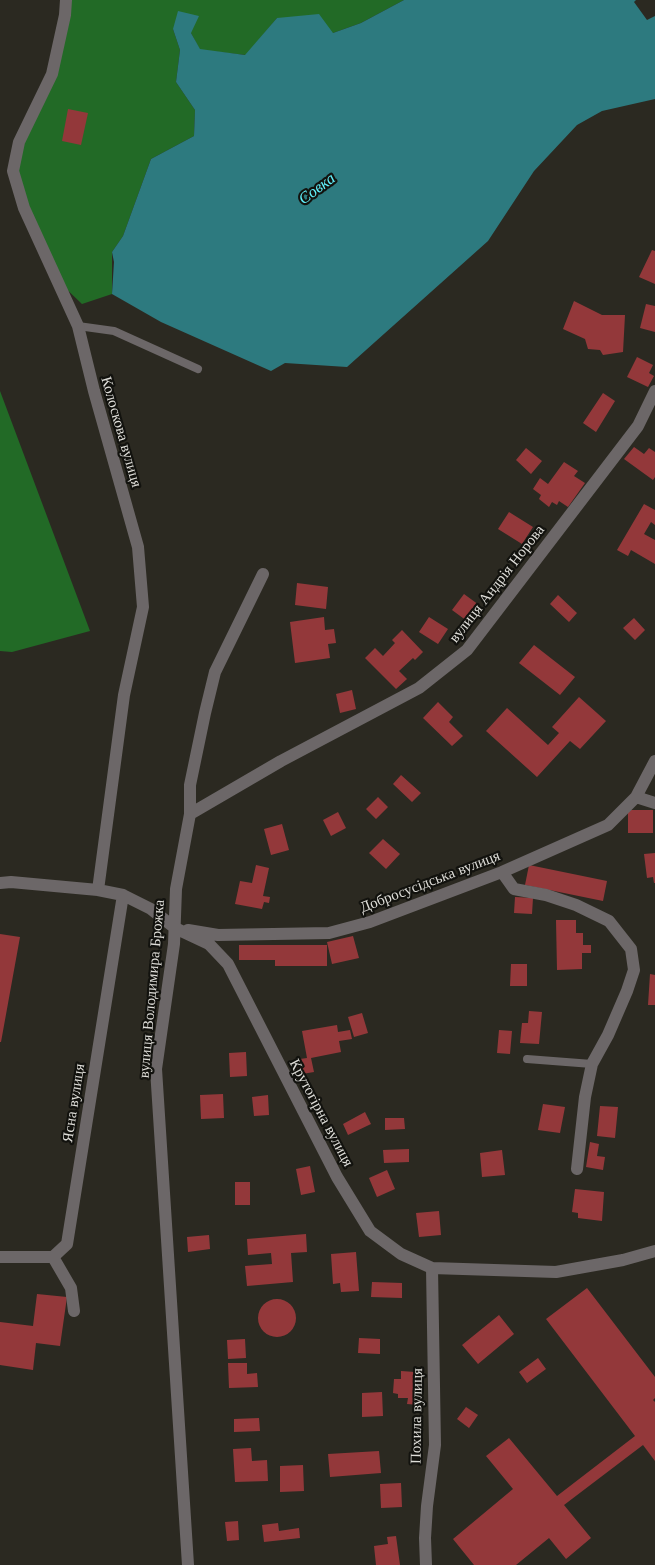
<!DOCTYPE html>
<meta charset="utf-8">
<style>
body{margin:0}
canvas{display:block;background:#2b2921}
</style>
<canvas width="655" height="1565"></canvas>
<script>
const g = document.querySelector('canvas').getContext('2d');
g.lineJoin = 'round';
function fill(path, color) { g.fillStyle = color; g.fill(path, 'evenodd'); }
const shape = rows => new Path2D(rows.map(r => 'M' + r).join(''));
function trace(path, color, width, dash) { g.strokeStyle = color; g.lineWidth = width; g.lineCap = dash ? 'butt' : 'round'; g.setLineDash(dash || []); g.stroke(path); }
function drawText(font, color, halo, rows, align = 'center') {
  g.font = font + ' "Libre Baskerville",serif'; g.lineWidth = 4.5; g.setLineDash([]); g.textBaseline = 'middle'; g.strokeStyle = halo; g.fillStyle = color; for (const [text, x, y, turn = 0] of rows) {
    g.save(); g.translate(x, y); g.rotate((+turn || 0) * Math.PI / 180); g.textAlign = isNaN(turn) ? turn : align; if (halo) g.strokeText(text, 0, 0); g.fillText(text, 0, 0); g.restore();
  }
}
fill(shape([
 [66,0,404,0,361,23,333,33,277,18,246,55,200,50,191,33,173,29,180,50,176,82,195,110,194,136,151,159,123,236,112,252,112,294,82,304,57,280,13,171,52,74],
 [0,391,90,631,12,652,0,651]
]), '#226a26');
fill(shape([
 [404,0,636,0,634,2,647,20,655,16,655,99,602,111,577,125,534,171,488,241,347,367,285,363,271,371,161,322,112,294,114,262,112,252,123,236,151,159,194,136,195,110,176,82,180,50,173,29,178,11,199,16,191,33,200,49,245,55,277,18,319,14,333,33,361,23]
]), '#2d7a7f');
fill(shape([
 [68,109,88,113,81,145,62,141],
 [652,250,655,251,655,284,639,277],
 [574,301,602,315,625,315,623,352,603,355,600,350,588,349,585,339,563,329],
 [646,304,655,306,655,332,640,328],
 [637,357,653,365,649,373,654,376,648,387,627,377],
 [603,393,615,401,596,432,583,423],
 [634,447,644,454,649,448,655,452,655,477,653,480,624,459],
 [526,448,542,461,531,474,516,460],
 [564,462,578,471,574,476,585,483,568,507,559,501,557,505,552,502,549,507,539,499,541,495,533,489,540,478,548,484],
 [644,504,655,510,655,525,651,522,644,534,655,540,655,564,631,550,628,556,617,550],
 [509,512,533,527,522,544,498,529],
 [297,583,328,587,326,609,295,605],
 [464,594,479,605,467,621,452,610],
 [558,595,577,613,569,622,550,604],
 [324,617,325,630,334,629,336,643,328,644,330,658,295,663,290,622],
 [429,617,448,629,438,644,419,632],
 [634,618,645,630,635,640,623,628],
 [402,630,423,652,415,660,413,658,399,671,407,679,396,689,365,658,375,648,383,656,395,643,392,640],
 [534,645,575,677,560,695,519,663],
 [352,690,356,709,340,713,336,694],
 [579,697,606,721,580,749,570,741,537,777,486,731,507,708,548,745,559,733,552,727],
 [438,702,453,717,449,722,463,736,452,746,423,718],
 [401,775,421,793,412,802,393,784],
 [378,797,388,807,376,819,366,809],
 [628,810,653,810,653,833,628,833],
 [338,812,346,828,331,836,323,820],
 [282,824,289,850,271,855,264,829],
 [383,839,400,854,386,869,369,853],
 [655,853,655,883,654,883,653,877,647,878,644,854],
 [256,865,269,868,263,896,270,897,269,903,264,902,262,909,235,904,240,881,252,883],
 [529,865,607,881,603,901,525,885],
 [515,897,533,898,532,914,514,913],
 [556,920,576,920,576,933,583,933,583,945,591,945,591,953,582,953,582,969,557,970],
 [0,934,20,937,1,1042,0,1042],
 [353,936,359,958,332,964,327,942],
 [239,945,327,945,327,966,275,966,275,960,239,960],
 [511,964,527,964,527,986,510,986],
 [650,974,655,975,655,1005,648,1005],
 [529,1011,542,1012,539,1044,520,1043,522,1023,528,1023],
 [362,1013,368,1033,354,1037,348,1017],
 [337,1025,338,1032,350,1030,352,1039,339,1041,341,1052,311,1058,314,1072,296,1075,293,1060,307,1058,302,1031],
 [499,1030,512,1031,510,1054,497,1053],
 [246,1052,247,1076,230,1077,229,1053],
 [223,1094,224,1118,201,1119,200,1095],
 [268,1095,269,1115,254,1116,252,1097],
 [543,1104,565,1107,560,1133,538,1130],
 [600,1106,618,1107,615,1138,597,1136],
 [365,1112,371,1124,348,1135,343,1124],
 [385,1118,404,1118,405,1129,385,1130],
 [590,1142,599,1144,597,1156,605,1157,603,1170,586,1167],
 [409,1149,409,1162,384,1163,383,1150],
 [502,1150,505,1175,482,1177,480,1153],
 [310,1166,315,1192,301,1195,296,1169],
 [387,1170,395,1189,377,1197,369,1178],
 [235,1182,250,1182,250,1205,235,1205],
 [575,1189,604,1192,602,1221,578,1218,578,1213,572,1212],
 [439,1211,441,1235,419,1237,416,1213],
 [306,1234,307,1252,291,1253,293,1282,247,1286,245,1266,272,1264,271,1253,248,1255,247,1239],
 [209,1235,210,1249,188,1252,187,1237],
 [356,1252,359,1291,341,1292,340,1283,333,1284,331,1254],
 [372,1282,402,1283,402,1298,371,1297],
 [587,1288,655,1377,655,1398,653,1400,655,1402,655,1461,643,1445,564,1505,591,1538,566,1559,549,1538,516,1565,474,1565,453,1539,513,1489,486,1456,509,1438,557,1496,635,1436,546,1319],
 [37,1294,67,1297,60,1346,36,1343,33,1370,0,1365,0,1322,33,1326],
 '258 1318a19 19 0 1 1 38 0a19 19 0 1 1-38 0Z',
 [499,1315,514,1334,478,1364,462,1345],
 [359,1338,380,1339,380,1354,358,1353],
 [245,1339,246,1358,228,1359,227,1340],
 [538,1358,546,1369,527,1383,519,1372],
 [228,1363,247,1363,247,1374,257,1373,258,1387,229,1388],
 [401,1371,415,1372,415,1380,421,1381,420,1405,407,1404,408,1398,398,1398,398,1394,393,1393,394,1379,401,1379],
 [382,1392,383,1416,362,1417,362,1393],
 [466,1407,478,1415,469,1428,457,1419],
 [259,1418,260,1431,234,1432,234,1419],
 [251,1448,252,1461,267,1460,268,1481,235,1482,233,1449],
 [379,1451,381,1473,330,1477,328,1454],
 [303,1465,304,1491,280,1492,280,1466],
 [401,1483,402,1507,381,1508,380,1484],
 [238,1521,239,1540,227,1541,225,1522],
 [278,1523,279,1531,299,1528,300,1538,264,1542,262,1525],
 [396,1536,400,1565,376,1565,374,1546,388,1544,387,1537]
]), '#93383a');
trace(shape([
 [78,326,114,331,198,369],
 [527,1059,592,1064]
]), '#6c6768', 8);
trace(shape([
 [66,0,65,15,52,74,19,142,13,171,24,208,78,326,94,391,138,547,143,607,124,695,98,890],
 [636,797,655,803],
 [190,814,281,761,419,688,467,650,638,426,655,391],
 [502,872,514,889,546,895,576,905,609,921,631,949,634,970,627,991,608,1035,592,1064,585,1097,577,1169],
 [0,883,11,882,98,890,123,895,151,909,175,928,209,944,228,964,337,1177,370,1231,401,1254,432,1268,556,1272,623,1260,655,1251],
 [188,930,218,935,329,933,370,922,502,872,608,825,636,797,655,761],
 [0,1257,53,1257,67,1244,123,895],
 [53,1257,71,1288,74,1311],
 [188,1565,156,1069,174,944,176,889,190,814,190,785,205,713,215,672,263,574],
 [426,1565,425,1538,427,1506,435,1445,432,1268]
]), '#6c6768', 12);
drawText('15px', '#deddd8', '#12120e', [
 ["Колоскова вулиця",121,432,74],
 ["вулиця Андрія Норова",497,584,-52],
 ["Добросусідська вулиця",430,882,-21],
 ["вулиця Володимира Брожка",152,989,-85],
 ["Ясна вулиця",74,1103,-81],
 ["Крутогірна вулиця",321,1113,62],
 ["Похила вулиця",417,1416,-89]
]);
drawText('italic 16px', '#62f2fc', '#12120e', [
 ["Совка",317,189,-37]
]);
</script>
